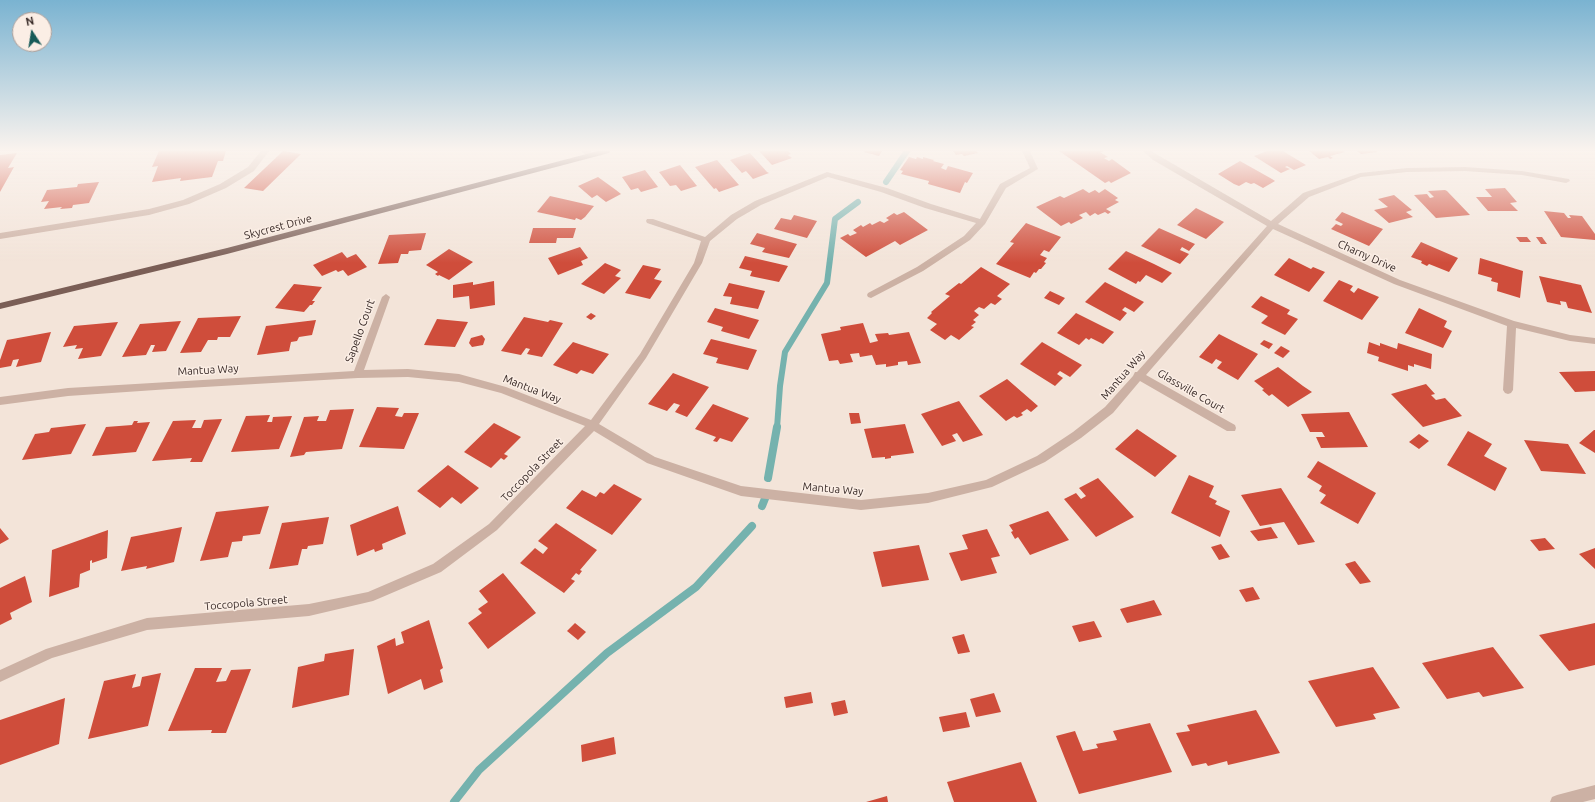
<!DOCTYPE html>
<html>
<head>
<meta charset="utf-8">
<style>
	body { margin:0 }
	#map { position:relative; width:1595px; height:802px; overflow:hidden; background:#f3e4d9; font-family:Ubuntu,sans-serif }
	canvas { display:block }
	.north { position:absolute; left:12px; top:12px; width:40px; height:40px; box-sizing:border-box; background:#fbeee5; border:1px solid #ad9f99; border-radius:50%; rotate:348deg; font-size:11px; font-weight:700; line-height:16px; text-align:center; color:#372926 }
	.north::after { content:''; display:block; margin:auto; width:14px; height:18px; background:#185b58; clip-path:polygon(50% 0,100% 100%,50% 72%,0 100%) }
</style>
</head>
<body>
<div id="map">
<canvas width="1595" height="802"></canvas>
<div class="north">N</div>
</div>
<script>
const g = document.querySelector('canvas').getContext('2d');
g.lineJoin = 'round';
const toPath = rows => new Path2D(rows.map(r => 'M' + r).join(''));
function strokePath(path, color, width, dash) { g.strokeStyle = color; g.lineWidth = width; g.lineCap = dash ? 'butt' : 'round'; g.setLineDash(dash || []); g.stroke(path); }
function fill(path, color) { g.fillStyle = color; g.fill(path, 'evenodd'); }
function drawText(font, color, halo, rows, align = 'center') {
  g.font = font + ' Ubuntu,sans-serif'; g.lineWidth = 3; g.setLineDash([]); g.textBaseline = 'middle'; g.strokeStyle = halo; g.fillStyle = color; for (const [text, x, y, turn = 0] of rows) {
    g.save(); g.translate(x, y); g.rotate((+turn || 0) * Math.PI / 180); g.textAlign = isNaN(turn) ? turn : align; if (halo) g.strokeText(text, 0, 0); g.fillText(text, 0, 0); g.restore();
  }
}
const streamFar1 = toPath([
	[886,182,907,151],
	[777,428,780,386,785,352,827,283,835,219,858,202]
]);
const stream = toPath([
	[768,478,777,427],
	[762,506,766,496],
	[454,802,479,770,607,653,696,587,752,526]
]);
const building = toPath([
	[159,151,226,151,223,161,218,161,212,177,180,181,181,178,152,182,158,166,152,167],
	[283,151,301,154,263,191,244,188],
	[759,151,788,151,791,154,788,155,792,158,772,165],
	[865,151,882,151,879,156,864,152],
	[953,151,976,151,978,153,964,156,962,154,956,155],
	[1059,151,1104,151,1100,152,1108,157,1104,158,1109,161,1112,159,1131,173,1111,183,1109,181,1105,183],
	[1267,151,1283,151,1306,165,1294,170,1287,166,1285,167,1290,169,1281,173,1254,156],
	[1309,151,1343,151,1345,152,1330,156,1333,158,1330,159,1328,157,1319,159],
	[1357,151,1376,151,1378,152,1361,154],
	[17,153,8,168,14,167,0,192,0,155],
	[750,153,767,172,769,173,753,179,746,171,742,173,730,160],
	[909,157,916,159,917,157,923,159,923,157,934,160,933,161,944,164,941,168,946,170,948,166,973,173,967,183,965,182,960,193,928,184,929,181,901,174,903,171,900,170],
	[717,160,739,185,719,192,716,188,714,189,695,167],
	[1240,161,1272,179,1275,181,1263,188,1254,183,1251,184,1246,182,1239,186,1234,184,1218,174],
	[680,165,693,181,697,186,681,191,676,185,670,186,659,172],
	[645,170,658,187,641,192,638,188,631,190,622,177],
	[598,177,616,190,621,194,606,202,597,195,592,198,578,186],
	[99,182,89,203,73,205,72,208,60,209,62,207,44,209,49,201,41,202,47,190,77,187,78,184],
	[1505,188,1517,202,1510,203,1518,211,1488,211,1476,197,1492,197,1485,189],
	[1083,189,1089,193,1095,190,1099,193,1105,189,1118,198,1115,200,1119,202,1106,209,1111,212,1108,214,1105,212,1098,215,1095,213,1090,216,1086,212,1079,215,1083,218,1071,224,1069,222,1061,226,1036,207,1060,196,1064,198],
	[1445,190,1447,191,1470,215,1436,218,1414,195,1427,194,1430,198,1434,197,1428,191],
	[1394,195,1412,210,1406,212,1413,217,1389,223,1374,210,1388,207,1378,199],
	[550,196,594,206,585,217,581,220,576,218,575,220,537,212],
	[1196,208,1224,222,1206,239,1177,225],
	[1544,211,1564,213,1568,218,1571,218,1569,215,1582,216,1595,234,1595,240,1561,237],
	[904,212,928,230,900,245,895,241,866,257,840,238,848,234,850,236,857,233,853,230,861,225,863,227,870,223,872,225,880,221,884,223,889,220,886,218,894,213,897,215],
	[1342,212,1368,223,1383,229,1369,246,1331,229,1336,224,1341,226,1343,224,1335,220],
	[794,215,817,221,807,238,774,229,781,218,791,220],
	[1026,223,1061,237,1049,252,1044,250,1040,255,1047,258,1044,262,1046,263,1041,269,1039,269,1036,273,1034,272,1030,278,996,264,1014,243,1010,242],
	[533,228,576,228,573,238,557,238,556,243,529,243],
	[1159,228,1195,244,1189,251,1182,247,1180,250,1189,254,1180,264,1141,246],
	[426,233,421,250,409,251,408,254,401,254,398,263,378,264,389,235],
	[757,233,797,244,789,258,762,252,765,248,750,244],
	[1516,237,1527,237,1531,242,1520,242],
	[1536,237,1542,237,1547,244,1541,244],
	[1421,242,1458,258,1449,272,1429,264,1427,266,1421,263,1422,261,1411,257],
	[580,247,588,258,581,261,583,265,558,275,548,258],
	[449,249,473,262,449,280,439,275,438,276,435,274,438,272,426,265],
	[1126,251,1154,264,1172,273,1162,283,1146,275,1140,282,1138,281,1136,284,1108,269],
	[342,252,347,258,356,254,367,267,348,276,343,270,338,272,336,270,322,276,313,265],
	[745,256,788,266,779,282,750,276,752,271,739,268],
	[1289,258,1311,269,1313,267,1325,272,1309,292,1274,275],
	[1480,258,1523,271,1520,298,1497,291,1498,283,1491,281,1492,278,1478,274],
	[605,263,621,270,615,276,621,278,604,294,581,284],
	[643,265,661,269,654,279,662,281,650,299,625,293],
	[981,267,1010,284,997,296,1002,299,995,305,991,303,984,309,979,307,974,311,979,315,973,320,976,322,971,326,974,327,959,340,951,335,945,340,930,330,937,324,927,318,932,313,931,312,950,296,945,294,959,283,961,284],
	[1539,276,1581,285,1592,313,1568,308,1566,302,1560,301,1561,305,1547,302],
	[1339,280,1353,286,1350,290,1354,293,1358,288,1379,297,1362,320,1323,301],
	[494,281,495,305,470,309,469,296,453,298,453,285,473,282,473,285],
	[1105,282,1144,302,1134,312,1125,307,1122,310,1127,313,1120,321,1085,302],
	[729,283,765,291,758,309,730,304,732,297,723,296],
	[294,284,322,287,312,301,315,301,312,305,310,305,304,312,275,308],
	[1050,291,1065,298,1059,305,1044,298],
	[1261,296,1290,310,1287,314,1298,319,1285,335,1261,323,1268,316,1251,307],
	[715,308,759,320,749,339,721,331,723,327,707,322],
	[1419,308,1447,321,1444,327,1452,331,1443,348,1405,333],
	[591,313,596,316,591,320,586,317],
	[1076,313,1114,332,1103,344,1091,338,1089,340,1086,338,1079,345,1057,333],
	[241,316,230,337,218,337,217,340,208,340,201,352,180,353,198,318],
	[524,317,548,322,550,320,563,323,542,357,527,354,530,349,526,348,521,355,501,351],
	[437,319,468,322,455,347,424,345],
	[316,320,312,335,299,337,297,341,291,342,289,351,257,355,266,326],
	[181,321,166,351,152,352,155,345,151,345,146,355,122,357,140,324],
	[118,322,101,356,78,359,83,348,75,349,77,345,63,347,74,326],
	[863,323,870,343,878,341,875,334,888,333,889,335,909,332,921,363,908,365,907,361,898,362,898,365,886,367,886,364,876,365,872,355,860,357,859,353,850,354,853,362,840,364,838,360,829,361,821,334,841,330,840,327],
	[51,332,41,362,16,367,19,359,13,360,11,366,0,368,0,360,7,340],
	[1219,334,1258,354,1238,380,1217,368,1222,362,1216,359,1212,364,1199,357],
	[482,335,485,339,483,345,472,347,469,343,471,338],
	[711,339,757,350,748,370,716,363,718,358,703,354],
	[1264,340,1273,344,1269,349,1260,344],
	[573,342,609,354,593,374,581,370,577,374,553,365],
	[1042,342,1082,365,1070,377,1060,371,1057,374,1063,378,1055,386,1020,364],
	[1369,342,1380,346,1380,343,1397,349,1398,343,1432,354,1431,369,1414,364,1414,367,1408,365,1408,371,1378,361,1379,357,1367,353],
	[1281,346,1290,351,1283,358,1274,353],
	[1278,367,1303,386,1312,392,1288,407,1272,394,1269,396,1262,390,1264,389,1254,381],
	[1595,371,1595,391,1575,392,1559,372],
	[673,373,709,387,687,417,675,412,680,405,674,403,667,411,648,404],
	[1007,379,1038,406,1031,412,1027,409,1021,413,1023,415,1017,418,1014,416,1006,421,979,396],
	[1426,384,1435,394,1431,395,1436,400,1445,398,1462,416,1423,427,1391,394],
	[959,401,983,435,963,442,957,433,952,435,956,441,942,446,921,414],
	[713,404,749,418,732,442,720,438,717,442,713,441,716,437,695,429],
	[377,407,399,408,395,416,402,417,404,413,419,413,404,449,359,447],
	[354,409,342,449,306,452,304,455,290,457,304,417,319,416,317,421,326,421,330,410],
	[1349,412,1368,447,1321,448,1316,437,1325,437,1322,432,1310,432,1301,414],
	[849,413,859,413,861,423,851,424],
	[270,415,267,422,272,422,273,417,292,416,279,449,231,452,246,416],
	[222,419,202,462,190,462,192,458,152,461,173,421,196,420,192,428,201,428,204,420],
	[134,421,138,421,137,423,150,422,136,452,92,456,106,427,132,425],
	[494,423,521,437,504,454,508,456,504,460,501,458,491,468,464,452],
	[86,424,71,454,22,460,35,434,49,432,51,428],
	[905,424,914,453,891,456,891,458,885,459,885,457,872,458,864,429],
	[1137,429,1177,456,1155,477,1115,449],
	[1594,430,1595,430,1595,453,1579,443],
	[1468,431,1492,444,1484,456,1507,468,1495,491,1447,465],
	[1419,434,1429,441,1419,449,1409,442],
	[1524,440,1568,444,1586,474,1541,471],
	[1318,461,1376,493,1358,524,1320,503,1326,495,1319,491,1322,486,1307,477],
	[448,465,479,488,461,504,452,497,440,508,417,491],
	[1189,475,1214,486,1209,497,1217,501,1215,504,1230,511,1220,537,1171,513],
	[1098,478,1134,517,1096,537,1064,499,1076,493,1081,499,1086,496,1079,488],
	[614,484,642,499,612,535,566,508,582,490,596,497,600,492,604,494],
	[1281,488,1315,542,1298,545,1284,522,1260,526,1241,495],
	[269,506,260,534,243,536,242,541,232,542,228,557,200,561,216,512],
	[398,506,406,534,382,544,383,549,375,552,374,549,357,556,350,525],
	[1048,511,1069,540,1030,555,1018,537,1015,539,1011,532,1013,531,1009,525],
	[329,517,323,544,308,546,307,549,302,549,298,565,269,569,282,523],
	[556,523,597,550,580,570,582,571,579,575,576,573,571,579,575,581,564,593,520,563,535,548,543,554,548,548,538,541],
	[182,527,174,562,146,569,147,566,121,571,131,537],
	[1271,527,1278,538,1258,541,1250,531],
	[0,528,9,539,0,544],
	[987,529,1000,556,991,558,997,573,961,581,949,553,968,549,962,535],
	[108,530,107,558,92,563,92,560,90,561,90,570,80,574,79,587,49,597,52,550],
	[1545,538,1555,549,1539,551,1530,540],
	[1221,544,1230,557,1219,560,1211,547],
	[919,545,929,580,882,587,873,552],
	[1595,548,1595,569,1579,554],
	[1355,561,1371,582,1360,584,1345,564],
	[503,573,536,613,488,649,468,623,482,613,478,609,488,602,479,591],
	[25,576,32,602,10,613,12,619,0,625,0,588],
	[1253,587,1260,599,1246,602,1239,590],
	[1154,600,1162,615,1127,623,1120,609],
	[429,620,443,668,440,670,443,682,424,690,421,679,388,694,377,646,395,638,396,646,404,643,401,632],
	[1094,621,1102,637,1079,642,1072,626],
	[575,623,586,632,578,640,567,631],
	[1595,623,1595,665,1569,671,1539,635],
	[964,634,970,652,958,654,952,637],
	[1493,647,1524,688,1483,697,1479,692,1447,699,1422,663],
	[354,649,349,695,292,708,298,667,324,661,325,654],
	[1373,667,1400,708,1373,714,1376,719,1336,727,1308,681],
	[195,668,222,668,216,682,226,681,231,670,251,669,226,733,211,733,212,730,168,731],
	[161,673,148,726,88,739,104,681,136,674,132,688,140,686,142,677],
	[811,692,813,703,786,708,784,697],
	[994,693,1001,712,976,717,970,699],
	[65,698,59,744,0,765,0,720],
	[845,700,848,713,834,716,831,703],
	[1256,710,1280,753,1228,765,1227,761,1208,766,1206,763,1192,766,1176,733,1190,731,1187,725],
	[966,712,970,727,943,732,939,717],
	[1150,723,1172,772,1079,794,1056,736,1075,731,1083,751,1098,748,1096,744,1117,740,1113,731],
	[614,737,616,754,582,762,581,745],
	[1021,762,1037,802,954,802,947,782],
	[887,796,888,802,866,802]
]);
const street = toPath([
	[261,151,269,151,254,171,226,188,189,204,149,215,0,239,0,233,149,209,183,200,220,184,248,167,261,151],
	[581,151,590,151,595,155,591,157,588,157,581,151],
	[1022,151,1030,151,1038,169,1006,188,985,224,970,240,923,271,871,298,868,297,867,295,868,293,917,267,964,236,976,223,925,208,881,192,828,177,761,205,737,219,710,241,702,263,646,358,599,424,655,457,741,486,861,500,928,493,986,480,1037,456,1073,432,1105,407,1133,376,1135,372,1137,372,1267,226,1153,160,1143,151,1151,151,1271,221,1303,193,1360,173,1407,168,1465,167,1522,171,1569,179,1570,181,1566,183,1522,175,1465,171,1407,172,1361,177,1309,197,1278,224,1400,280,1514,321,1570,335,1595,338,1595,344,1570,341,1516,328,1513,390,1511,393,1508,394,1505,393,1503,390,1507,326,1394,284,1273,229,1146,375,1235,425,1236,428,1235,431,1227,431,1140,381,1113,413,1081,438,1045,462,992,487,928,503,861,510,741,496,647,463,594,431,497,530,441,572,373,601,309,616,147,630,52,658,0,682,0,670,46,649,147,618,309,604,368,592,433,564,489,524,585,426,501,393,459,382,408,377,358,378,170,389,68,396,0,405,0,397,68,388,354,371,382,297,386,294,390,297,364,370,408,369,459,374,506,387,591,420,640,354,694,263,701,241,647,223,646,221,647,219,653,219,705,237,731,215,755,201,827,172,887,188,931,204,980,219,1000,184,1030,168,1022,151],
	[1595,785,1595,799,1583,802,1550,802,1552,797,1557,795,1595,785]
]);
const primary = toPath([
	[598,151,610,151,609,153,227,254,0,309,0,303,227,248,598,151]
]);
const streetNames = [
	["Skycrest Drive",278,227,-15],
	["Charny Drive",1367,256,24],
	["Sapello Court",360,331,-70],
	["Mantua Way",208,370,-3],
	["Mantua Way",1123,375,-49],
	["Mantua Way",532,389,21],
	["Glassville Court",1191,391,30],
	["Toccopola Street",532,470,-46],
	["Mantua Way",833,489,5],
	["Toccopola Street",246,603,-5]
];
strokePath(streamFar1, '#75b2ae', 6);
strokePath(stream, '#75b2ae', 8);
fill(building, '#cf4d3b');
fill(street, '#ccb1a4');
fill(primary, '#7a5e56');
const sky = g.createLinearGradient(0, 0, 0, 263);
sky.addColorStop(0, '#7ab3d1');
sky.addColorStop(0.57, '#faf3ee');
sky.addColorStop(1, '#faf3ee00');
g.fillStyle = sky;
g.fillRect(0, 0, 1595, 263);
drawText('11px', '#372926', '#fbeee5', streetNames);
</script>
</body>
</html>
